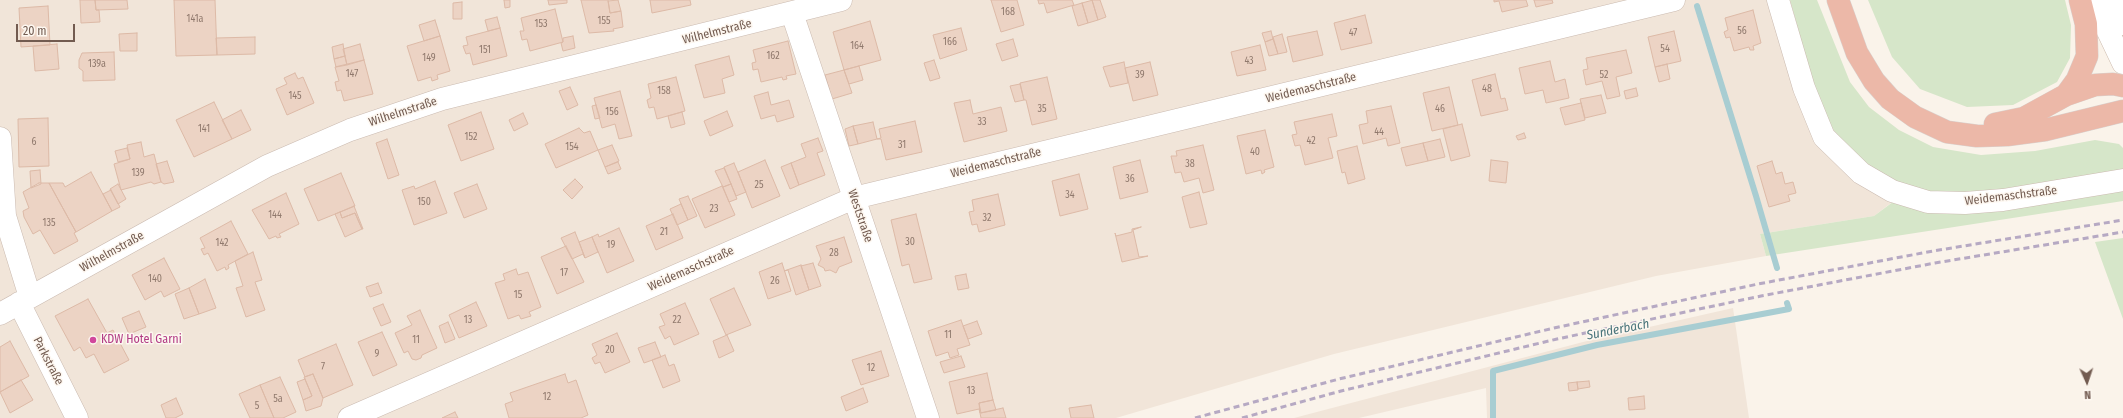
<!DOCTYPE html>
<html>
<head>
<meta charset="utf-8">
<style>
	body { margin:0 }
	#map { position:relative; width:2123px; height:418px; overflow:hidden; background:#faf3ea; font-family:"Fira Sans Condensed",sans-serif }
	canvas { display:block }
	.north { position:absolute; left:2067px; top:362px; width:40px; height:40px; -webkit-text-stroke:3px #fdf7f0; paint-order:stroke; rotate:177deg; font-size:11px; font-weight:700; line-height:16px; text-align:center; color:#725b50 }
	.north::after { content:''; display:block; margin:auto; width:14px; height:18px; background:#725b50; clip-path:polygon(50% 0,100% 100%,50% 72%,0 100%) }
	.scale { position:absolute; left:16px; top:24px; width:59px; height:18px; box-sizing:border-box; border:2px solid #725b50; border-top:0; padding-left:5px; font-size:12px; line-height:14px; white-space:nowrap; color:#725b50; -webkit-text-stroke:3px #fdf7f0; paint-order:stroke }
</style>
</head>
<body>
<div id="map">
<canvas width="2123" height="418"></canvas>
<div class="north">N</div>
<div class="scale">20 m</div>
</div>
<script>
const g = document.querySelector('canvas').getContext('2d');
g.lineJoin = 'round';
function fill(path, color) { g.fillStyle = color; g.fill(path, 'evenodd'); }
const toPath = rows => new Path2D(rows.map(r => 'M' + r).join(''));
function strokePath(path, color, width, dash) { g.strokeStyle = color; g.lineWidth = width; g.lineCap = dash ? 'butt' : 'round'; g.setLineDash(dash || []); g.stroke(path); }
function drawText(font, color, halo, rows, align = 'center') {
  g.font = font + ' "Fira Sans Condensed",sans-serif'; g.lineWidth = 3; g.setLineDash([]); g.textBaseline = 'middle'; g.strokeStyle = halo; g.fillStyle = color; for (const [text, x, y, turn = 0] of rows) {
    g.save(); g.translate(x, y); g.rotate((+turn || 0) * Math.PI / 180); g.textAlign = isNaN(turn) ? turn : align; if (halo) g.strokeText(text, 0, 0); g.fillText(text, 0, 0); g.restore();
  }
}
const residential = toPath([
	[0,0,1790,0,1816,94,1913,186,1874,216,1760,234,1766,256,1656,276,1334,354,1116,418,0,418],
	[1733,308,1749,418,1487,418,1486,388,1359,418,1294,418,1583,342]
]);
const green = toPath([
	[1790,0,1817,0,1850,82,1869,107,1899,130,1933,147,1981,155,2035,151,2095,140,2119,144,2123,148,2123,201,1766,256,1760,234,1874,216,1913,187,1881,176,1853,154,1832,128,1816,94],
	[1868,0,2065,0,2071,25,2070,58,2057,82,2013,105,1967,107,1920,89,1892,57],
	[2123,238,2123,319,2095,242]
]);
const stream = toPath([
	[1697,6,1756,196,1777,268],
	[1493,418,1493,371,1597,345,1789,309,1787,303]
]);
const building = toPath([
	[80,0,95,0,96,10,99,10,100,22,81,23,80,0],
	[95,0,127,0,128,9,96,10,95,0],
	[174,0,215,0,217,55,176,56,174,0],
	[504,0,510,0,510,7,505,8,504,0],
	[548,0,567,0,567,3,549,5,548,0],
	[581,0,608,0,610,13,621,11,623,27,613,29,614,31,589,33,581,0],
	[618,0,621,11,610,13,608,1,618,0],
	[650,0,690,0,691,5,652,13,650,0],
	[991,0,1017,0,1024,25,1001,32,991,0],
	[1038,0,1072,0,1074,5,1047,13,1044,3,1039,4,1038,0],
	[1092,0,1100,0,1106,17,1098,20,1092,0],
	[1092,0,1098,20,1088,23,1082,3,1093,0,1092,0],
	[1494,0,1526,0,1528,6,1502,12,1499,1,1494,2,1494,0],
	[1534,0,1552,0,1553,3,1536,7,1534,0],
	[462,2,462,19,453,19,453,3,462,2],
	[1082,3,1088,23,1078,26,1072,6,1082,3],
	[48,6,50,45,21,47,19,8,48,6],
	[555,9,563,42,530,51,527,39,522,40,520,31,524,31,521,18,555,9],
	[1753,10,1761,43,1753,46,1754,50,1750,50,1749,47,1734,51,1730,37,1726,38,1724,32,1728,30,1725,18,1753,10],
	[1365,15,1372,43,1341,50,1334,23,1365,15],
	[497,17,500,28,488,31,485,20,497,17],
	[435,20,440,36,424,41,419,25,435,20],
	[870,21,881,60,844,70,833,32,870,21],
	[500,28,507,56,473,65,470,53,466,54,463,46,468,45,466,37,500,28],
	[961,28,967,50,940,59,933,35,961,28],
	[1271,31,1273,39,1265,42,1262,33,1271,31],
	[1317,31,1323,55,1293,62,1287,37,1317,31],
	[1674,31,1681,61,1655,67,1648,37,1674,31],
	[137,33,137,51,120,51,119,34,137,33],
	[1282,34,1287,52,1278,54,1273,37,1282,34],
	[440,36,450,71,437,75,438,79,432,81,431,77,418,81,407,46,440,36],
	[573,36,575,48,563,51,561,43,563,42,563,38,573,36],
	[255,37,255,54,217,55,216,38,255,37],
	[1013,39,1018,56,1002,61,996,44,1013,39],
	[1273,39,1278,54,1269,56,1265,42,1273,39],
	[788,41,796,74,786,76,787,79,783,80,782,77,761,82,758,69,753,70,752,63,756,62,753,50,788,41],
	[57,44,59,69,35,71,33,46,57,44],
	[343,44,345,56,334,59,332,47,343,44],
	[360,44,364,60,347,65,343,49,360,44],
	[1260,45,1266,70,1237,76,1231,52,1260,45],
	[1626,50,1632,73,1616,77,1620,96,1607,99,1602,81,1586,85,1583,70,1588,69,1586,58,1626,50],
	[114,52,115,80,83,81,83,71,79,68,79,60,82,53,114,52],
	[345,56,347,65,336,67,334,59,345,56],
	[729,56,734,75,722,79,725,93,704,98,695,65,729,56],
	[364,60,373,94,344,101,341,90,337,91,335,82,339,81,335,67,364,60],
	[934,60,940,78,930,81,924,63,934,60],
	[1550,61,1555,82,1565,79,1569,98,1546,103,1543,90,1525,94,1519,68,1550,61],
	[1124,62,1128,83,1110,87,1103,67,1124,62],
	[1150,62,1158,95,1133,101,1125,68,1150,62],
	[1667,64,1670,79,1659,82,1655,67,1667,64],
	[859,66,863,80,849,84,844,70,859,66],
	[844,70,852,93,832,99,825,75,844,70],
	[295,73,298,79,303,77,314,103,287,115,276,89,287,84,284,78,295,73],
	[1495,74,1501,99,1505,98,1508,110,1481,116,1472,80,1495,74],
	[676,77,685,111,657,119,654,107,649,108,647,100,651,98,648,84,676,77],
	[1047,77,1057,119,1032,125,1026,100,1024,100,1020,83,1047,77],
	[1020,84,1024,100,1015,102,1010,86,1020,84],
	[570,87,578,105,567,110,559,91,570,87],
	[1449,87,1458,125,1432,131,1423,93,1449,87],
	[1636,88,1638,96,1626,99,1624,91,1636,88],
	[620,91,632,136,619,139,615,124,602,128,594,98,620,91],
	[768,92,771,105,789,100,794,117,777,122,775,115,761,119,754,96,768,92],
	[1601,95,1606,113,1585,118,1580,99,1601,95],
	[970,100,973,114,1001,107,1007,131,964,142,954,103,970,100],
	[214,102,232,139,194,157,176,120,214,102],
	[1581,103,1585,120,1565,125,1560,108,1581,103],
	[596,105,600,118,595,119,592,106,596,105],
	[1391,106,1400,143,1388,146,1386,138,1363,144,1359,125,1368,123,1366,111,1391,106],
	[241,110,251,130,232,139,222,120,241,110],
	[727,111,733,126,710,136,704,121,727,111],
	[481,112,494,149,461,161,448,125,481,112],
	[682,112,685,124,671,128,668,116,682,112],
	[523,113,528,124,514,131,509,120,523,113],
	[1332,114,1337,136,1328,138,1333,158,1305,165,1300,145,1295,146,1292,135,1297,134,1294,122,1332,114],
	[48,118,49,166,19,167,18,119,48,118],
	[915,121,922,152,886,160,881,139,877,139,881,138,879,129,915,121],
	[873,122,877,139,858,144,853,126,873,122],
	[1462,124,1470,156,1451,161,1443,129,1462,124],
	[853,126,858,144,849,146,845,129,853,126],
	[579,128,584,133,590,131,598,150,556,168,545,144,579,128],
	[1265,130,1274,167,1264,170,1265,172,1262,174,1261,170,1246,174,1237,136,1265,130],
	[1524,133,1526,138,1518,140,1516,136,1524,133],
	[818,138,823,151,817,153,825,175,799,185,791,163,806,157,801,144,818,138],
	[387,139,399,175,388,179,376,143,387,139],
	[1440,139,1445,157,1428,161,1423,143,1440,139],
	[141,142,144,157,154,154,161,182,154,184,151,182,121,190,114,164,130,159,127,145,141,142],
	[1423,143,1428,161,1406,166,1401,148,1423,143],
	[612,145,619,161,605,167,598,150,612,145],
	[1203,145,1214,190,1203,193,1199,178,1184,182,1181,172,1175,173,1171,156,1177,156,1176,151,1203,145],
	[1357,146,1365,179,1348,184,1345,172,1342,173,1337,151,1357,146],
	[127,148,130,159,118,162,115,151,127,148],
	[765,160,780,196,752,208,738,172,765,160],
	[1140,160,1148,192,1120,199,1113,167,1140,160],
	[1491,160,1508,162,1506,183,1489,181,1491,160],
	[167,161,174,182,164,184,161,182,156,164,167,161],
	[1772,161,1776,174,1782,172,1785,184,1793,182,1796,193,1788,195,1790,201,1769,207,1757,166,1772,161],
	[618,162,621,169,608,174,605,167,618,162],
	[734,163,746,192,736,196,724,167,734,163],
	[791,163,799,185,790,189,781,167,791,163],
	[724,168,731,184,723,187,715,171,724,168],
	[40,170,41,184,31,188,30,171,40,170],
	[91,172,112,211,76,232,49,183,63,183,65,187,91,172],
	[341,173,355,206,318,221,304,189,341,173],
	[1079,174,1088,209,1060,216,1052,181,1079,174],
	[575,179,583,187,572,199,563,190,575,179],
	[435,181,447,213,414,225,402,190,414,186,415,189,435,181],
	[39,183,49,183,76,232,74,233,78,241,54,254,40,230,33,234,24,217,23,211,29,208,23,192,39,183],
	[118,184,126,199,118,204,110,189,118,184],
	[477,184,487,209,464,218,454,193,477,184],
	[731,184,737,199,729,202,723,187,731,184],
	[722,186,735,215,705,228,692,199,722,186],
	[111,190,120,207,112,211,103,194,111,190],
	[1199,192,1207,224,1190,228,1182,197,1199,192],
	[286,193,299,224,279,234,281,237,277,238,276,236,269,239,252,210,286,193],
	[998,194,1005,225,979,232,977,224,972,225,969,212,974,211,972,200,998,194],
	[688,196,697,216,688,220,679,199,688,196],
	[681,204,688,220,677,225,670,209,681,204],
	[354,206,363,229,362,229,355,213,342,218,340,212,354,206],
	[340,212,342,218,355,213,362,229,345,237,335,214,340,212],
	[673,214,683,238,656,250,646,226,673,214],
	[916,214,932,279,914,283,909,264,902,266,891,220,916,214],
	[231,221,248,254,228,265,229,268,226,270,225,267,217,271,208,253,204,255,201,249,205,248,200,238,231,221],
	[1141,227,1133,230,1139,257,1148,256,1122,262,1115,233,1116,236,1132,232,1132,229,1141,227],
	[619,228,634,261,607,273,592,237,598,234,599,237,619,228],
	[575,232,579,242,585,258,583,254,572,259,561,238,575,232],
	[592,237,598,252,585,258,579,242,592,237],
	[844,237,852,262,839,267,836,273,830,270,825,271,824,268,818,265,821,259,816,246,844,237],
	[566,246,584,282,557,294,541,257,566,246],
	[253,252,262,280,255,282,265,310,246,317,236,288,243,286,235,261,253,252],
	[164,258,180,289,164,297,161,291,145,300,132,275,164,258],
	[782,263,791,291,768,299,759,272,782,263],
	[813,263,821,286,809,290,801,266,813,263],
	[801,265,809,290,796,295,788,270,784,271,801,265],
	[516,269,518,275,528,272,541,307,529,312,531,316,521,319,519,315,508,319,495,283,505,280,503,274,516,269],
	[966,274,969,288,958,290,955,276,966,274],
	[205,279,216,308,199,314,189,288,205,279],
	[378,283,382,293,370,297,366,287,378,283],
	[189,288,199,314,184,319,175,294,189,288],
	[734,288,751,325,726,335,710,299,734,288],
	[88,299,107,333,113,330,129,360,104,373,94,354,86,358,80,347,74,351,55,316,88,299],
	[476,302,487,326,459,338,449,315,476,302],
	[685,303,699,334,674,345,670,336,665,339,659,327,665,325,660,314,685,303],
	[383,304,391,322,381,326,373,308,383,304],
	[420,310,437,348,422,355,421,358,416,360,412,359,408,351,404,353,395,333,412,325,407,316,420,310],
	[139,311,146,327,129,334,122,318,139,311],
	[961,320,970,345,957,349,959,355,950,358,948,352,936,356,928,331,961,320],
	[977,321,982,334,968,339,963,326,977,321],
	[448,322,455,339,445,343,439,326,448,322],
	[382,332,397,365,373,376,358,342,382,332],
	[617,333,630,362,605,373,600,362,595,364,592,358,597,355,592,344,617,333],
	[727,335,734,351,719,358,713,341,727,335],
	[10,341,29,376,0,392,0,347,10,341],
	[655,342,661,357,644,363,638,348,655,342],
	[336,344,353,385,323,398,313,374,305,377,298,360,336,344],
	[881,351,889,376,861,385,852,360,881,351],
	[665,355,669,366,674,364,680,381,663,388,652,360,665,355],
	[961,356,965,367,944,373,940,362,961,356],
	[987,373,993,400,979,403,980,413,979,409,957,414,949,382,987,373],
	[313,374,323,398,321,406,306,411,303,400,312,396,304,377,313,374],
	[565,374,568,383,576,380,588,415,581,418,509,418,505,404,513,401,510,393,565,374],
	[280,377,296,412,283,418,274,418,260,385,280,377],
	[305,379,312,396,303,400,297,382,305,379],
	[21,380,33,400,10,413,0,392,21,380],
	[1589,381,1590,387,1578,389,1577,382,1589,381],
	[1577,382,1578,390,1569,391,1568,383,1577,382],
	[260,385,274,418,250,418,239,394,260,385],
	[863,388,868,402,846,411,841,397,863,388],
	[1644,396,1645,409,1629,410,1628,398,1644,396],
	[176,398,183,414,175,418,166,418,161,405,176,398],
	[993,400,996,410,981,413,979,403,993,400],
	[1091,405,1094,418,1071,418,1069,408,1091,405],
	[1003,408,1006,418,981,418,980,413,1003,408],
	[455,412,458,418,442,418,455,412]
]);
const minor = toPath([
	[1778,0,1804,88,1824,137,1861,173,1892,191,1928,202,1965,203,2003,200,2123,180],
	[792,13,928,418],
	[0,138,5,216,30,297],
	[19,303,77,418],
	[0,314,267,166,350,130,442,99,841,0],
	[349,418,854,198,1674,0]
]);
const secondary = toPath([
	[2093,0,2123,63],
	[2116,0,2123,24]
]);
const motorway = toPath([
	[1838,0,1857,53,1874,81,1890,99,1915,117,1947,132,1977,136,2007,135,2045,130,2123,111],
	[2066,95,2077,80,2087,56,2086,24,2080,0],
	[1995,124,2024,118,2066,95,2095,85,2113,84,2123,86]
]);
const rail = toPath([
	[1195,418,1339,379,1554,328,1758,284,1933,251,2123,220],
	[1242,418,1341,391,1557,339,1761,296,1935,263,2123,232]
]);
const markers = [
	[93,340,4,"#d1479c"]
];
const numberNames = [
	["168",1008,12],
	["141a",195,19],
	["155",604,21],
	["153",541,24],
	["56",1742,31],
	["47",1353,33],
	["166",950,42],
	["164",857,46],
	["54",1665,49],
	["151",485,50],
	["162",773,56],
	["149",429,58],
	["43",1249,61],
	["139a",97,64],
	["147",352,74],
	["39",1140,75],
	["52",1604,75],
	["48",1487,89],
	["158",664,91],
	["145",295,96],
	["35",1042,109],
	["46",1440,109],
	["156",612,112],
	["33",982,122],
	["141",204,129],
	["44",1379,132],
	["152",471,137],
	["42",1311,141],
	["6",34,142],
	["31",902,145],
	["154",572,147],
	["40",1255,152],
	["38",1190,164],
	["139",138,173],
	["36",1130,179],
	["25",759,185],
	["34",1070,195],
	["150",424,202],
	["23",714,209],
	["144",275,215],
	["32",987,218],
	["135",49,223],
	["21",664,232],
	["30",910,242],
	["142",222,243],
	["19",611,245],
	["28",834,253],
	["17",564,273],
	["140",155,279],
	["26",775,281],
	["15",518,295],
	["13",468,320],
	["22",677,320],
	["11",948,335],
	["11",416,340],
	["20",610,350],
	["9",377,354],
	["7",323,367],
	["12",871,368],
	["13",971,391],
	["12",547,397],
	["5a",278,399],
	["5",257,406]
];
const streetNames = [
	["Wilhelmstraße",717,32,-14],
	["Weidemaschstraße",1311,88,-14],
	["Wilhelmstraße",403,112,-18],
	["Weidemaschstraße",996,163,-14],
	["Weidemaschstraße",2011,196,-7],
	["Weststraße",860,216,71],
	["Wilhelmstraße",112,252,-29],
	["Weidemaschstraße",691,269,-24],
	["Parkstraße",48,361,63]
];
const hotelNames = [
	["KDW Hotel Garni",101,340]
];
const waterNames = [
	["Sunderbach",1618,330,-11]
];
fill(residential, '#f1e5d9');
fill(green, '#d6e6c9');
strokePath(stream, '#a8cdd2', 6);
fill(building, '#ecd3c4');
strokePath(building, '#ddbaa7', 1);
strokePath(minor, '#cbbbb1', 23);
strokePath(secondary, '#cdbcaf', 23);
strokePath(motorway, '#d8d1ce', 23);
strokePath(minor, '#fff', 22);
strokePath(secondary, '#fff', 22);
strokePath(motorway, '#ecb8a8', 22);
strokePath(rail, '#b6a9c3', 3, [6, 4]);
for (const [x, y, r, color] of markers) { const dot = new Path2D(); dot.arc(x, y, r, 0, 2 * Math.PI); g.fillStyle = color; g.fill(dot); strokePath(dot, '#fdf7f0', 1.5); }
drawText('10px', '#90796d', null, numberNames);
drawText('12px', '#725b50', '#fdf7f0', streetNames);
drawText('12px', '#b23c85', '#fdf7f0', hotelNames, 'left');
drawText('italic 13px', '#49747b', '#fdf7f0', waterNames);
</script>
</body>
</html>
